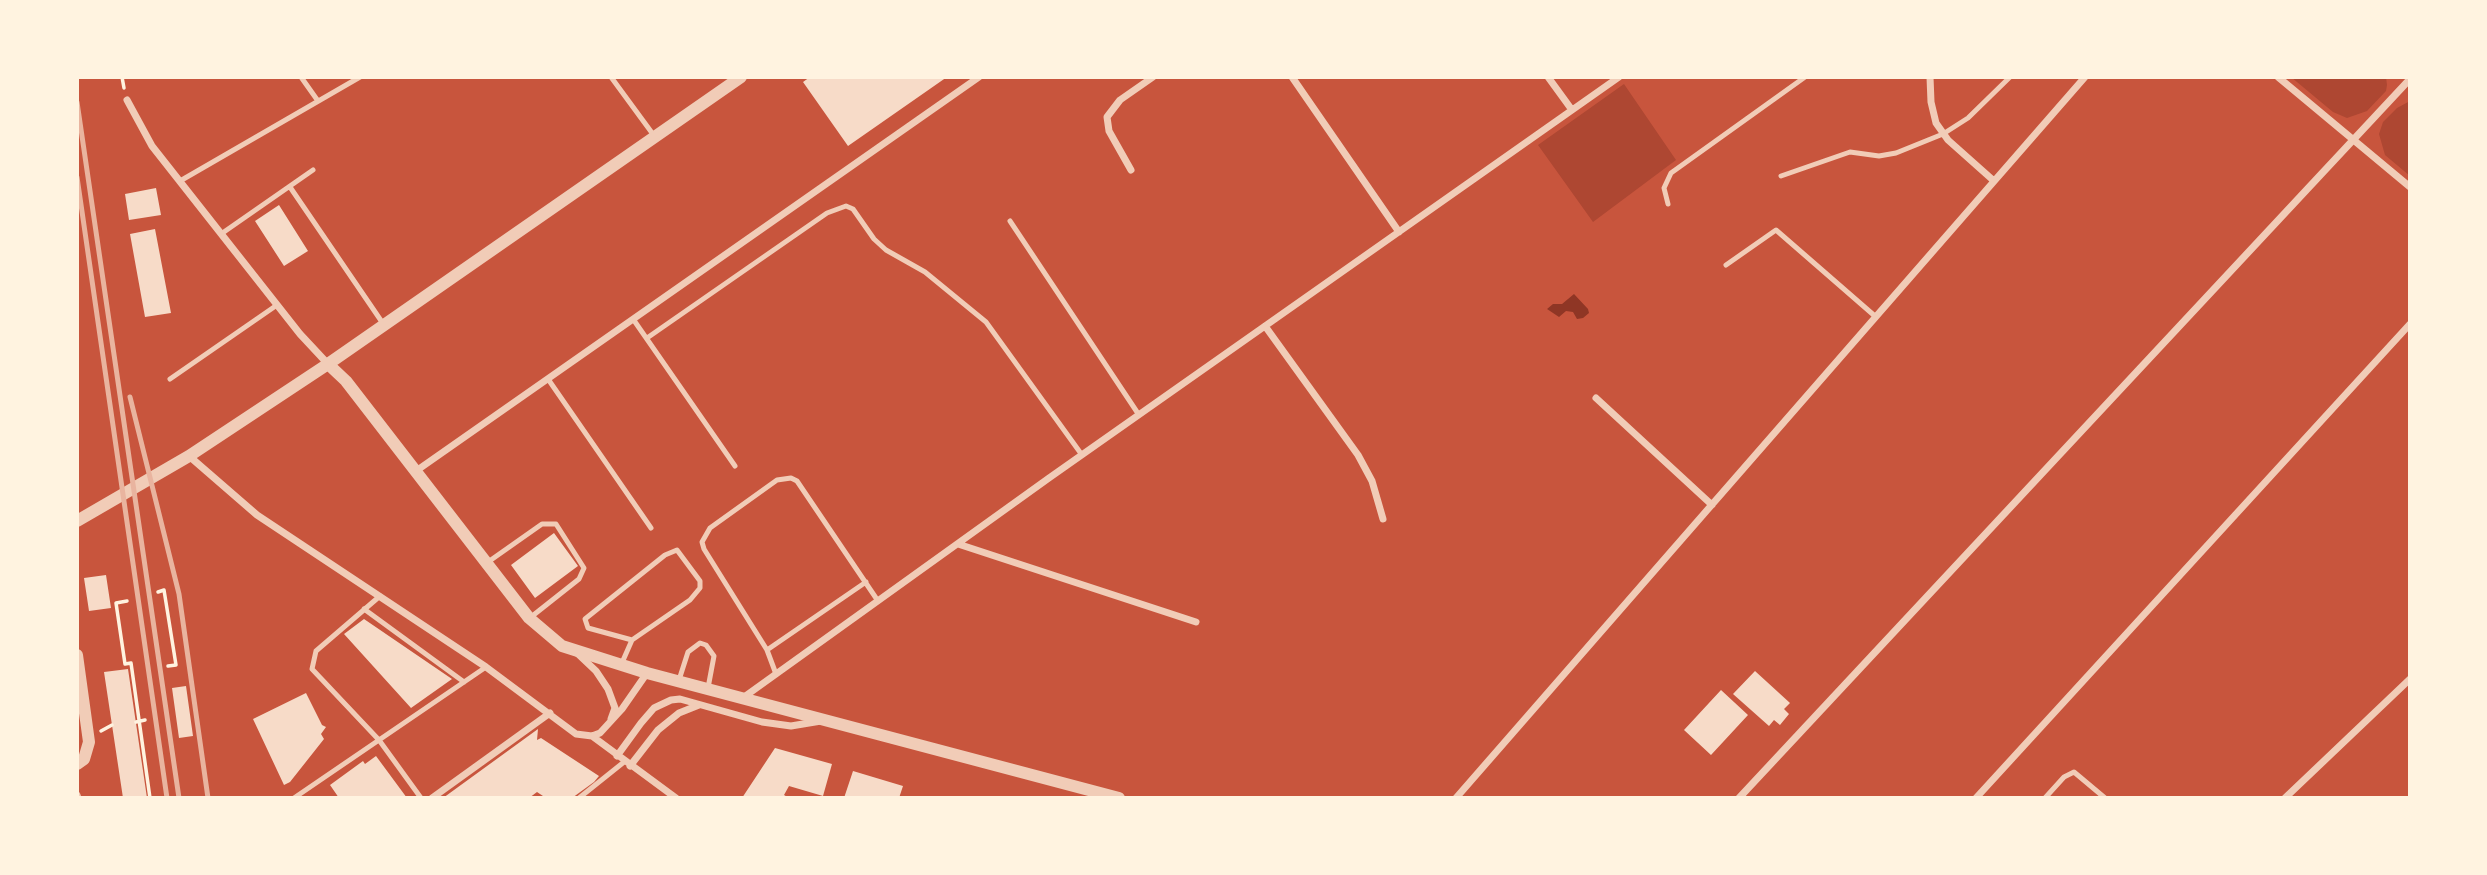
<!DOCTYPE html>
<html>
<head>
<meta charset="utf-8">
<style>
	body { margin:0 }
	#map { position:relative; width:2487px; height:875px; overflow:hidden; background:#c8553d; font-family:"Nunito Sans",sans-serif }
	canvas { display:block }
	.frame { position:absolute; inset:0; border:79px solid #fff3e0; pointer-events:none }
</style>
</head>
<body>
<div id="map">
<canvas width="2487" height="875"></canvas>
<div class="frame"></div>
</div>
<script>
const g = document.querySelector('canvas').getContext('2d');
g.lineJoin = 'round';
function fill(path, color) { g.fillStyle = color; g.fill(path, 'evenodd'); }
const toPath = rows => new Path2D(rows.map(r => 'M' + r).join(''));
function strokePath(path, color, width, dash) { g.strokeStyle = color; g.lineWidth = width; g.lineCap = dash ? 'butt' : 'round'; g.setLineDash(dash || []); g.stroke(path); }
const green = toPath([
	[2291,77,2386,77,2387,85,2386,91,2367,111,2347,118,2333,112],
	[1624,84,1676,160,1593,222,1538,145],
	[2410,101,2410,176,2385,155,2379,134,2383,122,2397,108]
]);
const water = toPath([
	[1574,294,1588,309,1589,313,1583,318,1577,319,1573,312,1566,311,1559,317,1547,309,1553,304,1562,304]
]);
const building = toPath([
	[810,77,947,77,848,146,803,82],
	[156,188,161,215,129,220,125,194],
	[279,205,308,251,284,266,255,221],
	[155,229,171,313,145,317,130,234],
	[554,533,578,566,535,598,511,565],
	[106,575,111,608,89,611,84,578],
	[364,619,452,679,411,708,344,634],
	[128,669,147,798,123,798,104,672],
	[1755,671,1790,703,1784,709,1789,714,1780,725,1774,720,1769,726,1733,694],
	[186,686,193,736,179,738,172,688],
	[1721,690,1748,715,1711,755,1684,730],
	[306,693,322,725,326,727,321,734,324,739,290,782,284,785,253,719],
	[538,729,537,740,541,738,599,776,594,782,572,798,546,798,537,792,529,798,443,798],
	[775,748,832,764,823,796,789,786,784,795,789,798,742,798],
	[376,756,407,798,339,798,330,785,363,761,365,764],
	[853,771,903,786,899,798,844,798]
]);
const path = toPath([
	[122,77,124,88],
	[158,592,164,590,176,665,168,666],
	[127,601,116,603,125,664,131,663,150,798],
	[136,722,145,720],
	[101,731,112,725]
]);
const service = toPath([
	[301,77,318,101],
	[611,77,655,137],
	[1781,176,1850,152,1879,156,1896,153,1943,134,1968,118,2010,77],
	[180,181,360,77],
	[290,187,384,325],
	[1668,204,1664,188,1671,173,1805,77],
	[1010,221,1139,415],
	[221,234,313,170],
	[1726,265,1776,230,1876,317],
	[633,319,735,466],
	[647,338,827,213,846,206,853,209,874,239,886,250,925,272,986,322,1082,455],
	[170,379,277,305],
	[548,379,651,528],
	[488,562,542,524,556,524,584,568,579,579,531,617],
	[380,596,316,651,312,669,379,740,421,798],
	[364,609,464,682],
	[767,650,866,582],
	[621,665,632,640,690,600,700,588,700,581,677,550,665,555,585,619,588,628,632,640],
	[776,674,767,650,704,549,702,542,710,528,777,480,791,478,797,481,878,601],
	[679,680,688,652,700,643,706,645,714,656,708,688],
	[294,798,486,667],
	[579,798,624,762],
	[2045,798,2064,777,2074,772,2105,798]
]);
const minor = toPath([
	[1292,77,1399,232],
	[1548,77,1572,110],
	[1930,77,1931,102,1936,123,1948,140,1994,181],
	[2278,77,2410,187],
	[127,100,152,146,300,334,328,364],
	[1131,170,1109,131,1107,117,1120,100,1153,77],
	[1265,326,1358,455,1372,481,1383,519],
	[1596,398,1712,505],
	[189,456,257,515,486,667,576,734,592,736,600,733,622,709,647,673],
	[416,471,979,77],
	[958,544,1196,622],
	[577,653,596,671,608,689,615,708,611,719],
	[744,697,1049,478,1619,77],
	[592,736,676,798],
	[617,756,641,723,654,708,671,700,680,699,762,722,791,726,821,721],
	[630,766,658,730,679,713,699,705],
	[77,795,78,798],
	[432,798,550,713],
	[1456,798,2085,77],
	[1739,798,2410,79],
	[1976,798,2410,324],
	[2285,798,2410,679]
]);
const tertiary = toPath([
	[328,364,346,381,529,618,562,646,647,673,1119,798],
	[77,521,189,456,328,364,741,77],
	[77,655,89,742,84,759,77,764]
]);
const rail = toPath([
	[77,102,179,798],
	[77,177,167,798],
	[130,397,179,594,208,798]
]);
fill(green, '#ae4732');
fill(water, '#8f3625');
fill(building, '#f7dbc8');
strokePath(path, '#fff3e0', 3.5);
strokePath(service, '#f1ccb7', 5);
strokePath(minor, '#f1ccb7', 7);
strokePath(tertiary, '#f1ccb7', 12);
strokePath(rail, '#e9b49f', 5);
</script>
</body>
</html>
